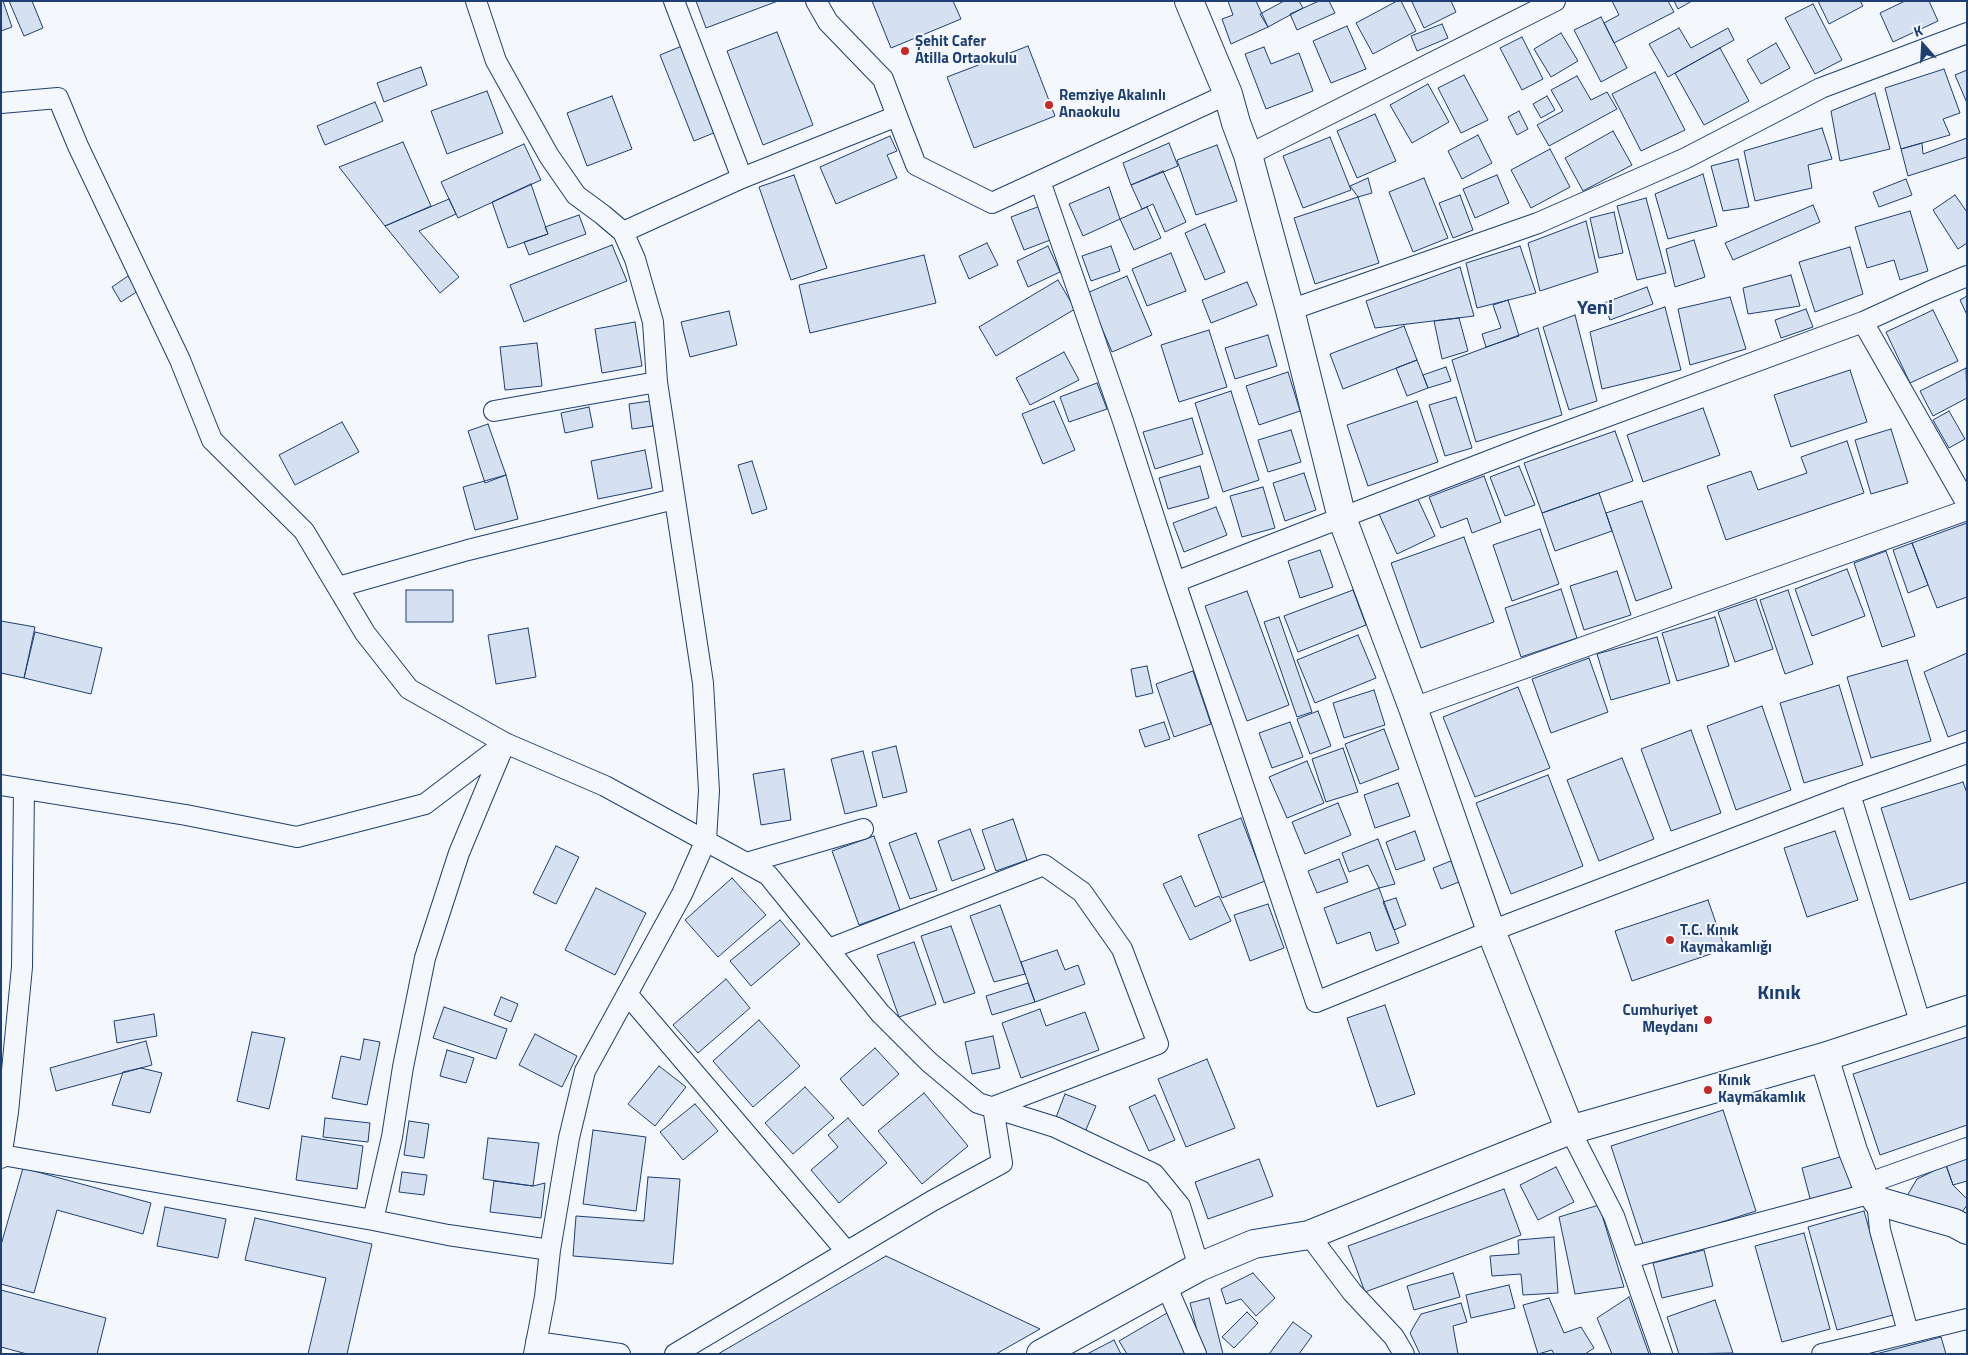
<!DOCTYPE html>
<html>
<head>
<meta charset="utf-8">
<style>
	body { margin:0 }
	#map { position:relative; width:1968px; height:1355px; overflow:hidden; background:#f4f7fb; font-family:"Titillium Web",sans-serif }
	canvas { display:block }
	.frame { position:absolute; inset:0; border:2px solid #1d3f73; pointer-events:none }
	.north { position:absolute; left:1898px; top:20px; width:50px; height:50px; -webkit-text-stroke:4px #f4f7fb; paint-order:stroke; rotate:341deg; font-size:14px; font-weight:700; line-height:20px; text-align:center; color:#1d3f73 }
	.north::after { content:''; display:block; margin:auto; width:18px; height:22px; background:#1d3f73; clip-path:polygon(50% 0,100% 100%,50% 72%,0 100%) }
</style>
</head>
<body>
<div id="map">
<canvas width="1968" height="1355"></canvas>
<div class="frame"></div>
<div class="north">K</div>
</div>
<script>
const g = document.querySelector('canvas').getContext('2d');
g.lineJoin = 'round';
function fill(path, color) { g.fillStyle = color; g.fill(path, 'evenodd'); }
const toPath = rows => new Path2D(rows.map(r => 'M' + r).join(''));
function strokePath(path, color, width, dash) { g.strokeStyle = color; g.lineWidth = width; g.lineCap = dash ? 'butt' : 'round'; g.setLineDash(dash || []); g.stroke(path); }
function drawText(font, color, halo, rows, align = 'center') {
  g.font = font + ' "Titillium Web",sans-serif'; g.lineWidth = 4; g.setLineDash([]); g.textBaseline = 'middle'; g.strokeStyle = halo; g.fillStyle = color; for (const [text, x, y, turn = 0] of rows) {
    g.save(); g.translate(x, y); g.rotate((+turn || 0) * Math.PI / 180); g.textAlign = isNaN(turn) ? turn : align; if (halo) g.strokeText(text, 0, 0); g.fillText(text, 0, 0); g.restore();
  }
}
const building = toPath([
	[1,1,3,1,12,27,1,31,1,1],
	[9,1,32,1,43,28,24,36,9,1],
	[696,1,778,1,706,28,696,1],
	[872,1,953,1,961,19,891,48,872,1],
	[1228,1,1256,1,1268,27,1231,44,1222,19,1233,15,1228,1],
	[1284,1,1299,1,1303,8,1268,27,1260,14,1284,1],
	[1319,1,1329,1,1335,13,1297,30,1290,14,1319,1],
	[1397,1,1401,1,1416,31,1373,54,1356,23,1397,1],
	[1414,1,1451,1,1456,12,1424,28,1412,2,1414,1],
	[1612,1,1668,1,1674,12,1614,43,1604,23,1619,15,1612,1],
	[1674,1,1692,1,1678,9,1674,1],
	[1818,1,1860,1,1863,6,1829,24,1818,1],
	[1905,1,1929,1,1938,21,1893,42,1880,13,1905,1],
	[1813,4,1842,60,1815,74,1785,18,1813,4],
	[1601,17,1627,68,1601,82,1574,30,1601,17],
	[1442,24,1448,38,1417,51,1411,36,1442,24],
	[1347,26,1366,69,1331,83,1313,41,1347,26],
	[1679,28,1691,48,1728,28,1734,40,1668,77,1649,44,1679,28],
	[777,32,813,125,763,145,727,51,777,32],
	[1561,33,1578,61,1551,77,1534,49,1561,33],
	[1522,37,1543,79,1522,90,1500,48,1522,37],
	[1776,43,1790,68,1761,84,1747,60,1776,43],
	[682,46,716,132,694,141,660,55,682,46],
	[1028,46,1055,116,974,148,947,77,1028,46],
	[1264,47,1271,64,1299,53,1313,91,1266,109,1245,54,1264,47],
	[1720,48,1749,101,1704,125,1675,73,1720,48],
	[421,67,427,85,384,102,377,83,421,67],
	[1944,69,1960,113,1943,119,1950,135,1901,149,1885,88,1944,69],
	[1967,70,1967,103,1955,75,1967,70],
	[1655,72,1685,130,1641,151,1612,94,1655,72],
	[1464,75,1488,120,1461,133,1438,88,1464,75],
	[1577,76,1591,100,1607,92,1617,109,1549,146,1537,125,1563,111,1551,90,1577,76],
	[1428,84,1449,122,1412,143,1390,105,1428,84],
	[487,91,503,133,447,154,431,111,487,91],
	[1875,93,1890,149,1840,161,1831,111,1875,93],
	[612,96,632,149,587,166,567,113,612,96],
	[1547,96,1555,110,1541,118,1533,104,1547,96],
	[375,102,383,121,325,145,317,126,375,102],
	[1519,111,1528,129,1517,135,1508,117,1519,111],
	[1375,114,1396,161,1357,178,1337,131,1375,114],
	[1822,128,1832,159,1808,165,1812,188,1755,201,1744,151,1822,128],
	[1613,131,1632,165,1583,191,1565,158,1613,131],
	[1478,135,1492,163,1462,179,1448,151,1478,135],
	[890,136,897,151,887,155,897,178,836,204,820,167,890,136],
	[1330,137,1351,190,1303,208,1283,156,1330,137],
	[1967,138,1967,157,1908,176,1901,149,1922,143,1923,154,1967,138],
	[403,142,431,206,385,226,339,167,403,142],
	[1169,143,1178,166,1131,185,1123,163,1169,143],
	[524,144,541,180,458,218,441,182,524,144],
	[1217,145,1237,201,1196,215,1177,160,1217,145],
	[1550,149,1570,187,1531,208,1511,170,1550,149],
	[1738,159,1749,207,1723,211,1711,166,1738,159],
	[1163,171,1186,222,1165,232,1153,204,1142,209,1131,185,1163,171],
	[1703,174,1717,226,1668,239,1655,194,1703,174],
	[794,175,827,268,791,280,759,187,794,175],
	[1497,175,1509,203,1475,218,1463,189,1497,175],
	[1368,178,1372,193,1358,197,1350,186,1368,178],
	[1424,178,1448,238,1413,252,1389,192,1424,178],
	[1906,179,1912,195,1879,207,1873,192,1906,179],
	[531,184,548,234,508,248,492,202,531,184],
	[1109,187,1120,219,1083,236,1069,204,1109,187],
	[1460,195,1473,230,1453,238,1439,203,1460,195],
	[1955,195,1967,212,1967,243,1958,249,1933,210,1955,195],
	[1358,197,1379,263,1315,284,1294,218,1358,197],
	[1646,198,1666,273,1637,280,1617,206,1646,198],
	[449,199,456,214,419,231,459,277,440,293,385,226,449,199],
	[1813,205,1820,222,1733,260,1725,243,1813,205],
	[1040,206,1053,239,1024,250,1011,217,1040,206],
	[1147,207,1161,238,1134,250,1120,219,1147,207],
	[1910,211,1928,271,1900,280,1894,260,1867,268,1855,227,1910,211],
	[1614,212,1623,253,1599,258,1590,218,1614,212],
	[579,215,586,234,529,255,524,242,548,234,545,227,579,215],
	[1586,221,1598,272,1540,291,1528,243,1586,221],
	[1205,224,1225,272,1205,280,1185,233,1205,224],
	[1694,240,1705,277,1675,287,1666,249,1694,240],
	[987,243,998,265,969,279,959,256,987,243],
	[612,245,627,281,524,322,510,285,612,245],
	[1048,246,1060,272,1028,287,1017,261,1048,246],
	[1111,246,1120,271,1091,281,1082,256,1111,246],
	[1520,246,1536,293,1477,308,1466,263,1520,246],
	[1850,247,1863,294,1815,312,1799,262,1850,247],
	[1171,253,1186,291,1147,306,1132,269,1171,253],
	[924,255,936,303,810,333,799,285,924,255],
	[1460,267,1474,316,1375,328,1366,301,1460,267],
	[1791,275,1800,306,1748,314,1743,288,1791,275],
	[128,276,138,291,121,302,112,287,128,276],
	[1127,276,1152,335,1112,352,1087,293,1127,276],
	[1058,280,1075,309,996,356,979,327,1058,280],
	[1247,282,1257,305,1211,323,1202,300,1247,282],
	[1647,287,1653,304,1610,320,1604,303,1647,287],
	[1967,296,1967,315,1960,300,1967,296],
	[1730,297,1746,349,1690,365,1678,309,1730,297],
	[1508,300,1519,336,1486,347,1482,334,1501,328,1493,305,1508,300],
	[1665,307,1681,370,1602,389,1590,332,1665,307],
	[1806,309,1813,327,1781,338,1775,320,1806,309],
	[1933,310,1958,361,1910,383,1886,332,1933,310],
	[729,311,737,345,690,357,681,322,729,311],
	[1575,315,1597,401,1569,410,1543,327,1575,315],
	[1459,318,1468,351,1442,359,1434,321,1459,318],
	[635,322,642,366,602,373,595,329,635,322],
	[1404,326,1417,360,1343,389,1330,354,1404,326],
	[1538,328,1562,415,1476,442,1452,360,1538,328],
	[1209,330,1227,387,1179,402,1161,345,1209,330],
	[1268,335,1277,366,1235,379,1225,348,1268,335],
	[537,343,542,386,505,390,500,347,537,343],
	[1064,352,1079,380,1030,405,1016,378,1064,352],
	[1417,360,1428,388,1407,396,1396,368,1417,360],
	[1446,367,1451,381,1428,388,1423,375,1446,367],
	[1966,368,1967,398,1933,416,1920,391,1966,368],
	[1850,370,1867,422,1791,447,1774,395,1850,370],
	[1288,372,1300,411,1259,425,1246,386,1288,372],
	[1097,383,1107,409,1069,422,1060,397,1097,383],
	[1231,391,1259,480,1223,492,1195,403,1231,391],
	[1456,397,1472,448,1445,456,1429,405,1456,397],
	[650,401,653,426,632,429,629,404,650,401],
	[1054,401,1075,450,1043,464,1022,414,1054,401],
	[1417,401,1438,462,1368,486,1347,425,1417,401],
	[589,407,593,427,565,433,561,413,589,407],
	[1703,408,1720,455,1643,482,1627,435,1703,408],
	[1949,411,1965,439,1949,448,1933,420,1949,411],
	[1192,418,1203,454,1155,469,1143,432,1192,418],
	[342,422,359,452,295,485,279,455,342,422],
	[488,424,506,475,485,483,468,431,488,424],
	[1891,429,1908,483,1871,494,1855,440,1891,429],
	[1291,430,1301,462,1268,472,1258,440,1291,430],
	[1615,431,1633,481,1542,513,1524,463,1615,431],
	[1847,441,1864,493,1726,540,1707,486,1751,471,1758,490,1807,473,1801,457,1847,441],
	[645,450,652,488,598,499,591,461,645,450],
	[752,461,767,509,752,514,738,465,752,461],
	[1200,466,1209,498,1168,509,1159,478,1200,466],
	[1519,466,1535,505,1505,516,1490,477,1519,466],
	[1304,473,1316,510,1285,521,1273,483,1304,473],
	[506,475,518,519,475,530,463,487,506,475],
	[1484,476,1501,522,1472,533,1467,518,1441,528,1429,497,1484,476],
	[1263,487,1275,528,1242,537,1230,496,1263,487],
	[1599,493,1612,531,1555,551,1542,513,1599,493],
	[1417,497,1435,536,1397,554,1379,514,1417,497],
	[1642,501,1672,588,1636,601,1606,513,1642,501],
	[1216,507,1227,535,1184,552,1173,523,1216,507],
	[1967,523,1967,597,1937,608,1912,543,1967,523],
	[1540,529,1559,584,1512,601,1493,545,1540,529],
	[1464,537,1494,622,1421,648,1391,563,1464,537],
	[1912,543,1928,585,1908,593,1893,550,1912,543],
	[1320,550,1333,587,1300,598,1288,561,1320,550],
	[1886,551,1915,636,1882,647,1854,563,1886,551],
	[1847,569,1865,616,1812,636,1795,589,1847,569],
	[1617,571,1631,615,1584,630,1570,586,1617,571],
	[1561,589,1577,638,1521,657,1505,608,1561,589],
	[406,590,453,590,453,622,406,622,406,590],
	[1353,590,1366,625,1298,652,1284,616,1353,590],
	[1788,590,1813,664,1785,674,1760,600,1788,590],
	[1247,591,1289,705,1247,721,1205,606,1247,591],
	[1756,599,1773,649,1735,662,1718,612,1756,599],
	[1279,617,1312,712,1297,717,1264,622,1279,617],
	[1715,617,1729,666,1677,681,1662,633,1715,617],
	[1,621,35,627,24,678,1,673,1,621],
	[528,628,536,677,496,684,488,635,528,628],
	[35,632,102,648,91,694,24,678,35,632],
	[1358,635,1376,678,1315,703,1297,660,1358,635],
	[1657,637,1670,683,1611,700,1597,654,1657,637],
	[1967,653,1967,730,1948,737,1924,672,1967,653],
	[1589,658,1608,712,1551,733,1532,679,1589,658],
	[1907,660,1931,741,1871,758,1847,677,1907,660],
	[1147,666,1153,693,1136,697,1131,669,1147,666],
	[1193,671,1211,724,1174,737,1156,684,1193,671],
	[1839,685,1863,765,1804,783,1780,703,1839,685],
	[1518,687,1550,768,1475,797,1443,717,1518,687],
	[1374,690,1385,725,1344,738,1333,703,1374,690],
	[1762,706,1791,790,1736,810,1707,726,1762,706],
	[1318,711,1331,746,1310,754,1297,719,1318,711],
	[1164,722,1170,739,1145,747,1139,730,1164,722],
	[1290,722,1303,757,1272,768,1259,733,1290,722],
	[1384,729,1399,769,1360,784,1345,744,1384,729],
	[1691,730,1721,813,1671,831,1641,749,1691,730],
	[896,746,907,792,883,798,872,752,896,746],
	[1343,748,1358,792,1326,802,1312,759,1343,748],
	[863,751,877,806,845,814,831,759,863,751],
	[1622,758,1654,839,1599,861,1567,780,1622,758],
	[1307,761,1324,803,1287,818,1269,777,1307,761],
	[784,769,791,820,761,825,753,774,784,769],
	[1548,775,1583,866,1511,894,1476,803,1548,775],
	[1963,782,1967,793,1967,882,1910,900,1881,808,1963,782],
	[1398,783,1410,816,1375,828,1364,795,1398,783],
	[1338,803,1351,835,1305,854,1292,822,1338,803],
	[1241,818,1265,881,1222,898,1198,835,1241,818],
	[1013,819,1027,860,996,871,982,830,1013,819],
	[970,829,985,869,952,881,938,841,970,829],
	[1415,831,1425,860,1396,870,1386,842,1415,831],
	[1835,831,1858,900,1807,917,1784,848,1835,831],
	[916,833,937,890,910,899,889,843,916,833],
	[874,836,900,910,859,925,832,851,874,836],
	[1378,839,1395,884,1379,888,1368,865,1349,872,1342,853,1378,839],
	[556,846,579,857,556,904,533,893,556,846],
	[1339,859,1348,882,1317,893,1308,871,1339,859],
	[1451,861,1459,882,1441,889,1433,868,1451,861],
	[1181,876,1195,907,1219,896,1231,921,1190,940,1163,884,1181,876],
	[732,878,766,915,718,957,685,920,732,878],
	[596,888,646,913,615,975,565,950,596,888],
	[1379,888,1399,943,1376,951,1370,932,1337,944,1324,908,1379,888],
	[1396,898,1406,925,1394,930,1383,902,1396,898],
	[1708,900,1725,949,1632,981,1615,931,1708,900],
	[1268,904,1284,948,1250,961,1234,915,1268,904],
	[1000,905,1025,974,994,982,970,916,1000,905],
	[780,920,800,944,751,986,730,961,780,920],
	[951,926,975,993,944,1003,921,936,951,926],
	[914,942,936,1004,899,1017,877,955,914,942],
	[1057,950,1065,970,1078,965,1085,984,1035,1002,1021,962,1057,950],
	[726,979,750,1008,698,1053,673,1025,726,979],
	[1028,983,1035,1002,992,1015,986,996,1028,983],
	[501,997,518,1004,511,1022,494,1015,501,997],
	[1385,1005,1415,1094,1377,1107,1347,1018,1385,1005],
	[444,1007,507,1029,496,1059,433,1038,444,1007],
	[1040,1009,1046,1026,1085,1012,1099,1050,1021,1078,1002,1023,1040,1009],
	[154,1014,157,1036,117,1043,114,1021,154,1014],
	[759,1020,800,1066,753,1107,713,1061,759,1020],
	[252,1032,285,1038,269,1109,237,1101,252,1032],
	[535,1034,577,1056,562,1087,519,1065,535,1034],
	[993,1036,1000,1068,972,1074,965,1042,993,1036],
	[1967,1037,1967,1125,1880,1155,1853,1074,1967,1037],
	[364,1039,380,1042,367,1105,332,1098,341,1056,360,1060,364,1039],
	[146,1041,152,1065,56,1091,50,1068,146,1041],
	[875,1048,899,1074,863,1106,840,1079,875,1048],
	[447,1050,474,1058,466,1083,440,1076,447,1050],
	[1207,1059,1235,1128,1186,1147,1158,1079,1207,1059],
	[659,1066,686,1087,655,1126,628,1104,659,1066],
	[141,1068,162,1073,150,1113,112,1105,123,1072,141,1068],
	[805,1087,834,1118,793,1154,765,1123,805,1087],
	[924,1093,968,1146,922,1184,878,1131,924,1093],
	[1065,1094,1096,1106,1085,1132,1055,1120,1065,1094],
	[1155,1095,1175,1140,1149,1151,1129,1107,1155,1095],
	[695,1104,718,1131,683,1160,660,1132,695,1104],
	[1723,1110,1756,1211,1644,1247,1611,1146,1723,1110],
	[325,1118,370,1123,368,1142,323,1137,325,1118],
	[848,1118,887,1163,839,1203,811,1170,838,1147,828,1135,848,1118],
	[409,1121,429,1124,424,1158,404,1155,409,1121],
	[593,1130,646,1137,636,1211,583,1204,593,1130],
	[302,1136,363,1146,357,1189,296,1180,302,1136],
	[488,1138,539,1143,533,1186,483,1179,488,1138],
	[1847,1155,1856,1190,1811,1202,1802,1168,1847,1155],
	[1967,1158,1967,1181,1953,1185,1946,1165,1967,1158],
	[1259,1159,1273,1196,1208,1219,1195,1182,1259,1159],
	[1946,1165,1953,1185,1967,1199,1967,1205,1958,1218,1904,1201,1917,1179,1946,1165],
	[1556,1167,1574,1202,1538,1220,1520,1185,1556,1167],
	[23,1168,151,1203,143,1234,57,1210,34,1293,1,1284,1,1245,23,1168],
	[402,1172,427,1175,424,1195,399,1192,402,1172],
	[648,1177,680,1179,673,1264,573,1256,576,1216,644,1221,648,1177],
	[494,1181,533,1186,545,1183,541,1218,490,1212,494,1181],
	[1504,1189,1521,1235,1365,1292,1348,1246,1504,1189],
	[1599,1205,1624,1287,1575,1294,1559,1217,1599,1205],
	[165,1207,226,1219,218,1258,157,1246,165,1207],
	[1864,1211,1893,1315,1837,1330,1808,1227,1864,1211],
	[255,1218,372,1244,347,1354,308,1354,326,1278,245,1260,255,1218],
	[1804,1233,1830,1329,1782,1342,1755,1246,1804,1233],
	[1554,1237,1558,1293,1523,1295,1521,1274,1492,1276,1490,1256,1519,1254,1518,1240,1554,1237],
	[1704,1250,1713,1286,1662,1298,1653,1263,1704,1250],
	[886,1256,1040,1329,996,1354,718,1354,886,1256],
	[1253,1273,1275,1298,1256,1316,1241,1299,1226,1304,1221,1289,1253,1273],
	[1453,1273,1460,1297,1414,1310,1407,1286,1453,1273],
	[1509,1285,1515,1308,1471,1318,1466,1295,1509,1285],
	[1,1290,106,1318,97,1354,27,1354,1,1347,1,1290],
	[1629,1297,1649,1354,1612,1354,1597,1318,1629,1297],
	[1209,1298,1223,1354,1203,1354,1190,1303,1209,1298],
	[1549,1298,1564,1333,1581,1327,1594,1348,1585,1354,1554,1354,1552,1350,1538,1354,1523,1305,1549,1298],
	[1715,1300,1733,1353,1679,1354,1667,1317,1715,1300],
	[1461,1303,1467,1322,1453,1326,1458,1354,1420,1354,1410,1333,1421,1314,1461,1303],
	[1247,1312,1258,1323,1234,1348,1222,1337,1247,1312],
	[1167,1313,1187,1354,1127,1354,1119,1341,1167,1313],
	[1293,1322,1312,1336,1299,1354,1269,1354,1293,1322],
	[1941,1337,1946,1354,1876,1354,1941,1337],
	[1114,1340,1121,1354,1087,1354,1114,1340]
]);
const street = toPath([
	[476,1,496,61,549,156,576,195,603,215,623,232,635,259,653,322,657,382,703,683,709,791,706,840,682,894,585,1071,569,1138,550,1250,545,1297,534,1354],
	[674,1,742,178],
	[816,1,828,22,883,79,897,116],
	[1,103,58,98,78,146,180,360,212,440,304,531,365,633,409,689,505,743,605,786,768,875,880,1013,929,1062,978,1103,1055,1127,1154,1174,1180,1206,1199,1267],
	[1248,155,1555,1],
	[1040,181,1123,421,1175,582,1316,1002,1491,931,1850,794,1967,753],
	[623,232,742,178,897,116,916,165,992,203,1228,94],
	[1290,310,1538,223,1686,158,1821,88,1967,33],
	[1863,322,1967,504],
	[494,411,657,382],
	[1175,582,1535,443,1863,322,1931,291,1967,276],
	[338,587,468,550,674,499],
	[1413,708,1967,510],
	[505,743,459,853,425,958,403,1067,392,1137,373,1220,448,1235,550,1250],
	[1,785,186,815,297,837,425,804,505,743],
	[1850,794,1921,1025],
	[746,863,863,829],
	[627,994,847,1252],
	[1570,1130,1614,1216,1662,1354],
	[2,1155,373,1220],
	[1,1158,8,1112,22,967,24,789],
	[1866,1184,1967,1148],
	[1877,1201,1880,1230,1908,1332],
	[1309,1235,1352,1292,1394,1337,1404,1354],
	[1629,1258,1872,1193],
	[1166,1285,1196,1354],
	[536,1342,620,1354],
	[675,1354,932,1201,1002,1163,993,1107,1158,1044,1122,949,1082,892,1044,865,829,949],
	[1822,1354,1967,1319]
]);
const secondary = toPath([
	[1189,1,1228,94,1236,123,1248,155,1290,310,1342,518,1413,708,1491,931,1570,1130],
	[1824,1057,1853,1151,1866,1184,1877,1201,1954,1223,1967,1230],
	[1041,1354,1199,1267,1254,1244,1309,1235,1570,1130,1824,1057,1967,1010]
]);
const markers = [
	[905,51,5,"#c62828"],
	[1049,105,5,"#c62828"],
	[1670,940,5,"#c62828"],
	[1708,1020,5,"#c62828"],
	[1708,1090,5,"#c62828"]
];
const poiNames = [
	["Şehit Cafer",915,42],
	["Atilla Ortaokulu",915,59],
	["Remziye Akalınlı",1059,96],
	["Anaokulu",1059,113],
	["T.C. Kınık",1680,931],
	["Kaymakamlığı",1680,948],
	["Cumhuriyet",1698,1011,"right"],
	["Meydanı",1698,1028,"right"],
	["Kınık",1718,1081],
	["Kaymakamlık",1718,1098]
];
const districtNames = [
	["Yeni",1595,309],
	["Kınık",1779,994]
];
fill(building, '#d5e0f0');
strokePath(building, '#1d3f73', 1);
strokePath(street, '#1d3f73', 22);
strokePath(secondary, '#1d3f73', 30);
strokePath(street, '#f4f7fb', 20);
strokePath(secondary, '#f4f7fb', 28);
for (const [x, y, r, color] of markers) { const dot = new Path2D(); dot.arc(x, y, r, 0, 2 * Math.PI); g.fillStyle = color; g.fill(dot); strokePath(dot, '#f4f7fb', 2); }
drawText('bold 15px', '#1d3f73', '#f4f7fb', poiNames, 'left');
drawText('bold 20px', '#1d3f73', '#f4f7fb', districtNames);
</script>
</body>
</html>
